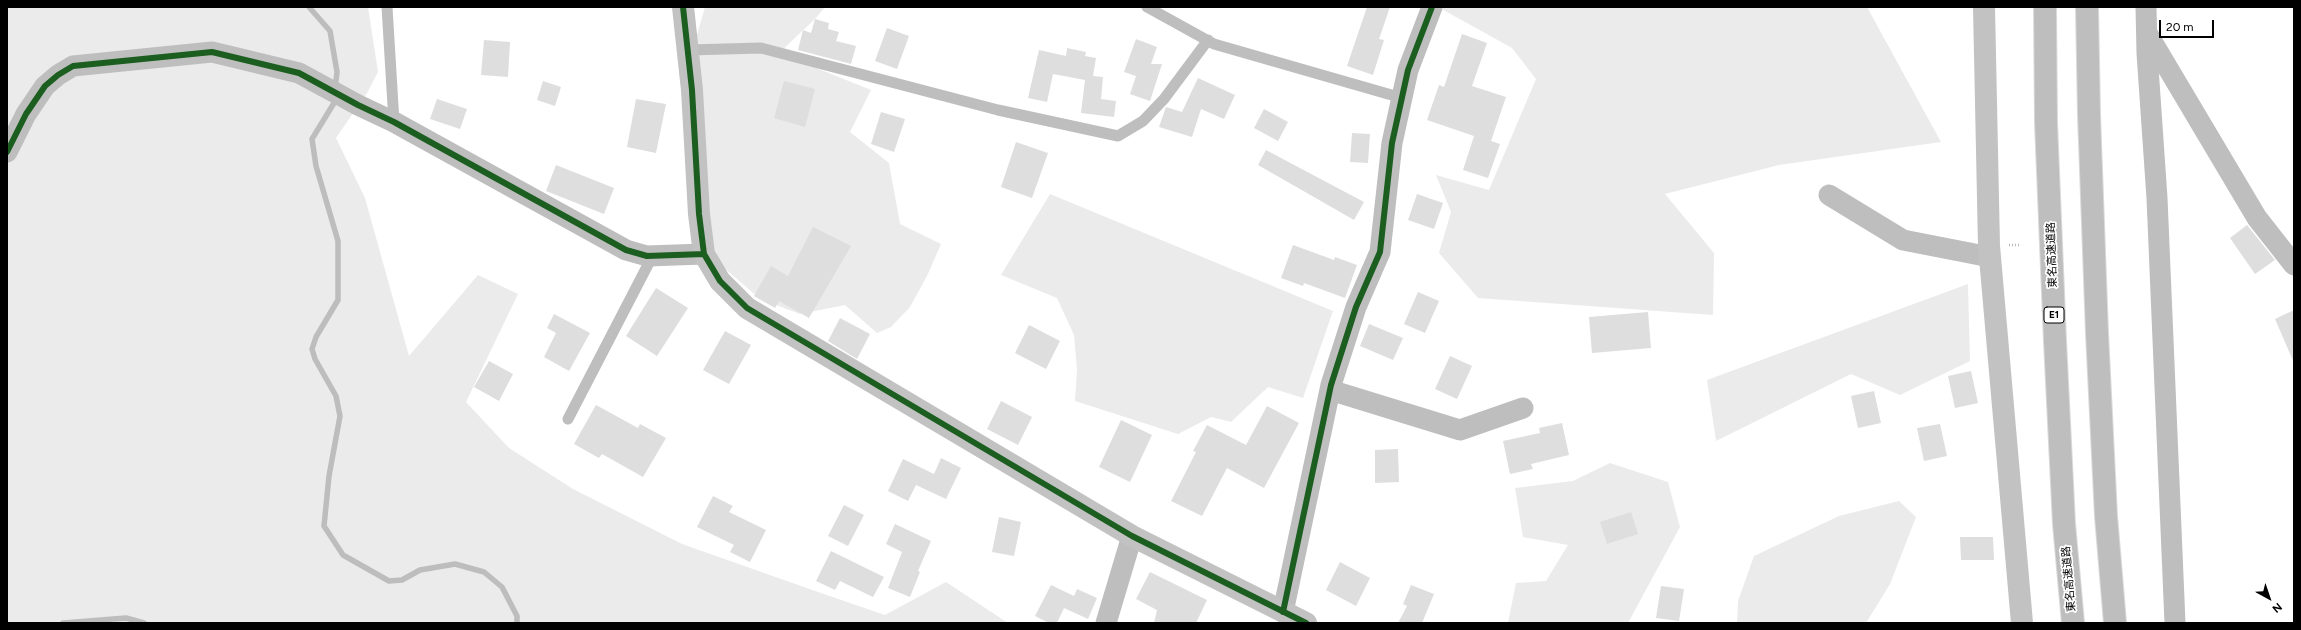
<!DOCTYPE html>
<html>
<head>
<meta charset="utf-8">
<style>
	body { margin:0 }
	#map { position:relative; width:2301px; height:630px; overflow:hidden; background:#fff; font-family:Figtree,sans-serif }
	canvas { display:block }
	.frame { position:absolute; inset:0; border:8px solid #000; pointer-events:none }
	.north { position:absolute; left:2249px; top:578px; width:40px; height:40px; -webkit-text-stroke:3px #fff; paint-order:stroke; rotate:140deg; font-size:11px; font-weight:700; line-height:16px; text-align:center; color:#000 }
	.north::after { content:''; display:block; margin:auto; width:14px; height:18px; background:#000; clip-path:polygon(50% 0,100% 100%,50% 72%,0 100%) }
	.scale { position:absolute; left:2159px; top:20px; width:55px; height:18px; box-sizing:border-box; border:2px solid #000; border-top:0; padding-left:5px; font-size:12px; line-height:14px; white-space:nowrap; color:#000; -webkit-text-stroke:3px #fff; paint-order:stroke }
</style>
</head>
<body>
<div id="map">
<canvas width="2301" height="630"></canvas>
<div class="frame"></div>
<div class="north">N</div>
<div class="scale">20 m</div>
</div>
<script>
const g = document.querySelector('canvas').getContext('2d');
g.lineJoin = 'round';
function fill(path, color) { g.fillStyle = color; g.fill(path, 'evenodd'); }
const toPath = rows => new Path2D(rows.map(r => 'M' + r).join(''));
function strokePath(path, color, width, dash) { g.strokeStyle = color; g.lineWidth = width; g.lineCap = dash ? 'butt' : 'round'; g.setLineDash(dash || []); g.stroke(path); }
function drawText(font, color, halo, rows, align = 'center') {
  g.font = font + ' Figtree,"Noto Sans JP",sans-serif'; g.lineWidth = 3.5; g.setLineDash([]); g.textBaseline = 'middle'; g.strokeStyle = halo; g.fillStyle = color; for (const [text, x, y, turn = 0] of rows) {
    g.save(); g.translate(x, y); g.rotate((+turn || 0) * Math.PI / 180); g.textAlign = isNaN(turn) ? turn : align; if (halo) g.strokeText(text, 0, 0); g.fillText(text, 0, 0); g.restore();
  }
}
const green = toPath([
	[7,7,368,7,378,72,367,93,336,138,365,198,409,356,478,275,518,294,466,402,509,448,573,489,682,544,818,592,885,615,946,582,1008,623,7,623],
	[705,7,825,7,815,19,779,53,871,90,850,132,889,163,900,224,941,244,927,276,910,307,891,327,877,333,845,305,800,314,760,299,721,265,699,214,693,49],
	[1438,7,1867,7,1941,142,1779,165,1665,194,1714,253,1713,315,1478,298,1439,253,1451,212,1436,175,1489,190,1536,79,1512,48],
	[1050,194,1333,311,1303,398,1268,387,1231,422,1211,417,1178,434,1075,401,1077,370,1074,335,1057,298,1001,275],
	[1968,284,1970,361,1900,395,1851,374,1716,441,1707,380],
	[1610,463,1668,482,1680,527,1628,623,1508,623,1516,583,1546,581,1568,545,1523,537,1515,488,1573,481],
	[1899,501,1916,517,1890,584,1866,623,1737,623,1738,601,1754,556,1839,516]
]);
const stream = toPath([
	[309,7,330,31,337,72,335,89],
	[334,97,334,103,312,139,316,166,338,241,338,300,316,337,312,349,315,359,336,396,340,416,329,476,324,526,343,555,389,581,402,580,420,570,455,564,484,572,502,587,517,616,517,623],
	[63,623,126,618,144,623]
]);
const building = toPath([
	[1367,7,1390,7,1379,39,1384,40,1373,75,1347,66],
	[815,19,829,23,828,29,839,32,836,41,856,46,851,64,798,50,803,30,811,33],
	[887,28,909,36,897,69,875,61],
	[1462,34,1487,43,1472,86,1506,97,1491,141,1500,144,1488,178,1463,170,1474,136,1427,120,1439,85,1444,87],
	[1136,39,1157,47,1151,64,1162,64,1150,101,1130,94,1136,76,1124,72],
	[484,40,510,42,508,77,481,75],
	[1067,48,1086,52,1085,56,1096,58,1093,76,1103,77,1101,99,1116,101,1114,117,1081,113,1085,80,1053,74,1047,102,1028,98,1039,50,1066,56],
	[1198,78,1235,95,1224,119,1201,109,1192,137,1159,127,1166,107,1182,112],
	[543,81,561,87,555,106,537,100],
	[784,81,815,89,805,127,774,118],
	[437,99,467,109,460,129,430,119],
	[636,99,666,104,656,153,627,147],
	[1264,109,1288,122,1278,141,1254,128],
	[881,112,905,119,894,152,871,144],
	[1352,133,1370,134,1368,163,1350,162],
	[1016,142,1048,153,1032,198,1001,187],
	[1266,150,1364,202,1354,220,1258,165],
	[556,165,614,188,604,214,546,191],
	[1417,194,1443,203,1434,229,1408,220],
	[2247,225,2275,260,2255,274,2230,238],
	[813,227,851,246,809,318,779,301,775,308,754,296,771,266,788,276],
	[1293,245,1334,260,1335,257,1357,265,1345,298,1304,283,1303,286,1281,278],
	[656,288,688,308,657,356,626,336],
	[1418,292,1439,301,1425,333,1404,324],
	[2294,310,2294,363,2275,319],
	[1648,312,1651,348,1592,353,1589,317],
	[554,314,590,333,569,371,544,357,556,333,547,328],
	[840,318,870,334,857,359,828,341],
	[1369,324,1403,338,1393,360,1360,346],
	[1029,325,1060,341,1046,369,1015,353],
	[725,331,751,345,729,384,703,370],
	[1450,356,1472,366,1457,399,1435,389],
	[489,361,513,374,499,401,474,387],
	[1971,371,1978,403,1955,408,1948,376],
	[1874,391,1881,423,1858,428,1851,396],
	[1001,401,1032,417,1018,445,987,429],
	[596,405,638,428,640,424,666,438,643,477,602,454,599,458,574,444],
	[1267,406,1299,423,1264,488,1227,468,1202,516,1171,501,1196,452,1193,451,1207,425,1246,445],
	[1121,420,1152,435,1130,482,1099,467],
	[1562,423,1569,455,1531,464,1533,469,1510,474,1503,441,1540,433,1539,428],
	[1940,424,1947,456,1924,461,1917,428],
	[1398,449,1399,482,1375,483,1375,450],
	[941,458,961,468,946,499,916,485,908,501,888,491,903,459,934,474],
	[713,496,733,506,729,512,766,530,750,562,730,552,734,545,697,527],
	[844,505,864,515,848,546,828,536],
	[1631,512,1638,534,1607,544,1600,522],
	[999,517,1021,522,1014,556,992,552],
	[895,524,931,541,918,571,920,572,910,597,888,588,902,552,886,544],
	[1960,537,1993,537,1994,560,1961,560],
	[831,551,884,577,873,597,840,581,835,590,816,581],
	[1340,562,1370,578,1356,606,1326,590],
	[1150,572,1207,600,1196,623,1154,623,1157,610,1136,599],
	[1051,585,1074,596,1077,589,1097,598,1088,619,1064,608,1057,623,1049,623,1035,616],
	[1411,585,1434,594,1422,623,1398,623,1407,606,1403,604],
	[1661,586,1684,589,1679,621,1656,618]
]);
const path = toPath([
	[2009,245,2019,245]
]);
const lane = toPath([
	[387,7,394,122],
	[1147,7,1214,44,1402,98],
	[688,50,761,48,998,110,1118,136,1143,121,1164,99,1208,40],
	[568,419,653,255]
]);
const street = toPath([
	[2146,7,2147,53,2157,198,2175,623],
	[2147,33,2257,218,2294,265],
	[7,152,26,114,45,86,58,75,73,66,212,52,299,73,358,105,394,122,626,250,647,256,704,254],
	[1829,195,1903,240,1990,257],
	[1330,390,1460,430,1523,408],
	[1283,612,1331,385,1356,307,1380,252,1392,143,1408,70,1432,7],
	[1106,623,1132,536]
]);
const secondary = toPath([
	[683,7,692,90,699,214,704,254,720,281,747,308,1132,536,1306,623],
	[1984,7,1989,246,2022,623]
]);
const highway = toPath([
	[2045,7,2046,123,2055,341,2064,524,2073,623],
	[2087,7,2089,115,2097,333,2106,516,2115,623]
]);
const cycleway = toPath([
	[683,7,692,90,699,214,704,254,720,281,747,308,1132,536,1306,623],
	[7,152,26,114,45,86,58,75,73,66,212,52,299,73,358,105,394,122,626,250,647,256,704,254],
	[1283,612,1331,385,1356,307,1380,252,1392,143,1408,70,1432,7]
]);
const shields = [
	[2054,315,20]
];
const shieldNames = [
	["E1",2054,315]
];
const streetNames = [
	["東名高速道路",2052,255,-92],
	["東名高速道路",2069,579,-95]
];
fill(green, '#ebebeb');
strokePath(stream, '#bdbdbd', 5.5);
fill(building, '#dedede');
strokePath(highway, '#dbdbdb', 24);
strokePath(path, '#b9b9b9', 2.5, [1, 2]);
strokePath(lane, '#bebebe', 11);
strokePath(street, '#bebebe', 21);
strokePath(secondary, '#c2c2c2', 22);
strokePath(highway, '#bebebe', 22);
strokePath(cycleway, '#1b5e20', 6);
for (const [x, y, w] of shields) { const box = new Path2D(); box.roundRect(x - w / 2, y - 8, w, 16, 3); g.fillStyle = '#fff'; g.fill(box); strokePath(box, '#000', 1); }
drawText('bold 10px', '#000', null, shieldNames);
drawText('11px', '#000', '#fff', streetNames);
</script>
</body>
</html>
